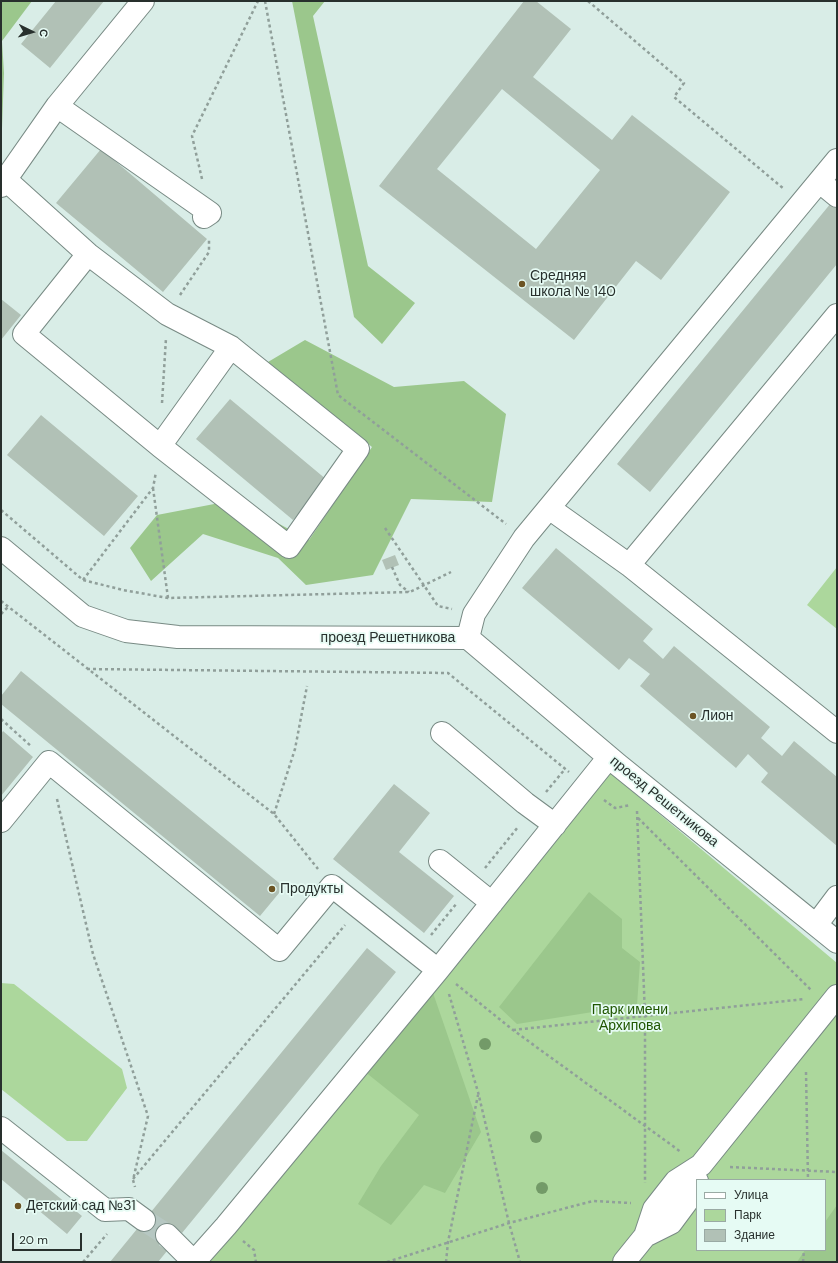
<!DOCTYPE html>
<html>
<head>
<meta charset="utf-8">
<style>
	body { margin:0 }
	#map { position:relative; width:838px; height:1263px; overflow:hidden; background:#d9ede7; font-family:"DM Sans",sans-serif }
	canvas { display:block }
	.frame { position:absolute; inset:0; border:2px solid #28302d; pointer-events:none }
	.legend { position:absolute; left:696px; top:1179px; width:130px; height:72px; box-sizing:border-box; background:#e6fbf4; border:1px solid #9aaaa4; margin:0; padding:5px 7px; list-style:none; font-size:12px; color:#28302d }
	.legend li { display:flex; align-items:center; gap:8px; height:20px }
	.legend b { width:20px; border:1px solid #9aaaa4 }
	.north { position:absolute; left:12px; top:12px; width:40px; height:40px; -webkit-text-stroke:3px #e6fbf4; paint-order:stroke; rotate:95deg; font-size:11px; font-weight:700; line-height:16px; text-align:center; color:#28302d }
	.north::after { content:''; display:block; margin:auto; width:14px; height:18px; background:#28302d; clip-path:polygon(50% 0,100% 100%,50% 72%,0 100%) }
	.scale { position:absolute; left:12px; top:1233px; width:70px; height:18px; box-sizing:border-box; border:2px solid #28302d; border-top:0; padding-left:5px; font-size:12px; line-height:14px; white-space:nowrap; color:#28302d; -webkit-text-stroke:3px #e6fbf4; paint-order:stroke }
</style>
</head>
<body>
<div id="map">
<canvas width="838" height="1263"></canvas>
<div class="frame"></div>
<ul class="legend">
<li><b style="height:5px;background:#fff"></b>Улица</li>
<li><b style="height:11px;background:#acd79c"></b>Парк</li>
<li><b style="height:11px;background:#b1c1b6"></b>Здание</li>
</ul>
<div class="north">С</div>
<div class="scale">20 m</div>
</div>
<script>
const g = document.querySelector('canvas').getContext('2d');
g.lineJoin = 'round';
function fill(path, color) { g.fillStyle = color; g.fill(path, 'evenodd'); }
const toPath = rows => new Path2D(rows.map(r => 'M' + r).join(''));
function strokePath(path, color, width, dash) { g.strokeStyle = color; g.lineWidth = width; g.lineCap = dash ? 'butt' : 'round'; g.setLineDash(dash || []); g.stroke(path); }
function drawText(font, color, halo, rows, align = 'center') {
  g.font = font + ' "DM Sans",sans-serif'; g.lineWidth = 3.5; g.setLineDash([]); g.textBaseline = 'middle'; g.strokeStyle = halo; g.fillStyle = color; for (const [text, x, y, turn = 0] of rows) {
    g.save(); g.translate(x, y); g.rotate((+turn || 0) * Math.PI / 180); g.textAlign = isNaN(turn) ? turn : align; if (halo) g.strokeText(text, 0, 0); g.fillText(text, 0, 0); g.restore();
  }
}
const green = toPath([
	[837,567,837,629,807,605],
	[608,771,837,963,837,1262,203,1262],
	[697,1180,825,1180,825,1250,697,1250],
	[1,983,14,984,122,1069,127,1088,87,1141,67,1141,1,1089]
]);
const forest = toPath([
	[1,1,32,1,2,41,4,73,1,156],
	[292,1,325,1,313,16,368,266,415,303,382,344,354,317],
	[305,340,394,387,464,381,506,414,492,502,411,499,373,575,306,585,278,558,203,534,151,581,130,548,157,515,235,500,309,540,372,447,268,362],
	[589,892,622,919,622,948,640,962,637,1005,517,1024,499,1007],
	[432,990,481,1132,445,1193,424,1185,391,1225,358,1204,381,1166,419,1115,364,1071],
	[837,1205,837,1262,797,1262,805,1250,825,1250,825,1222]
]);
const building = toPath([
	[56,1,104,1,50,68,21,44],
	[524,1,536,1,571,29,533,77,612,140,632,115,730,192,661,280,636,261,574,340,379,186],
	[502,89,600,170,536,249,437,169],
	[101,149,207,239,163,292,56,203],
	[831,203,837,209,837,264,650,492,617,464],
	[1,299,21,315,1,340],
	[230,399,327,480,293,520,196,439],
	[41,415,138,496,104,536,7,455],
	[556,548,653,629,643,641,663,659,674,646,770,727,761,738,782,756,794,741,837,777,837,846,761,782,768,773,748,754,736,768,640,686,650,674,629,658,619,670,522,588],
	[395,555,399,565,386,570,382,560],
	[21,671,284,887,260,916,1,704,1,696],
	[3,731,33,757,1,796,1,734],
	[394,784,430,813,399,852,454,896,424,933,333,859],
	[367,948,396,972,182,1233,174,1227,159,1245,167,1251,158,1262,110,1262],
	[1,1150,82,1216,67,1234,1,1179]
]);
const minorTunnel = toPath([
	[144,1220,167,1235]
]);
const path = toPath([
	[265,1,338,395,506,524],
	[588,1,684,83,674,97,784,189],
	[202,179,192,136,258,1],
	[180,295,209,252,209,239],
	[162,403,166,338],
	[153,488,168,598],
	[1,510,83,580,123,590,168,598,410,592,451,572],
	[385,528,438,606,452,609],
	[392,567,400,585,409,592],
	[83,580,153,488,156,472],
	[1,601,274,814,318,869],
	[1,614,8,607],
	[87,669,448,673,569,772],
	[1,719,32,747],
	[546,792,565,769],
	[57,799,93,954,148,1116,133,1180,135,1187],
	[604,800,615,808,631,805],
	[637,811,645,1016,645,1183],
	[274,814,295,749,307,686],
	[638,818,812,991],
	[485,868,518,827],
	[431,935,457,903],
	[456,984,513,1030,681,1152],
	[449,994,478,1092,509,1223,520,1262],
	[513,1030,805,999],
	[806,1072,808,1180],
	[730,1167,837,1172],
	[133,1179,345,925],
	[243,1241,254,1250,256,1262],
	[83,1262,107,1234],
	[387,1262,509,1223,593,1201,631,1203],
	[446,1262,448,1242,478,1095],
	[803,1262,804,1250]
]);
const minor = toPath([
	[57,106,210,213,204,217],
	[6,180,88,254,167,314,231,347,358,449,289,547,160,446],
	[820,182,837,196],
	[1,186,57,106,143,1],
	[88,254,24,334,160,446,231,347],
	[837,315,629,565,837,732],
	[549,508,629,565],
	[1,548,83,616,126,631,178,637,468,638,617,764,837,942],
	[468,638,474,614,524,538,837,160],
	[442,733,525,803,555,825],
	[1,821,49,762,279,950,332,886,438,970],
	[440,861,492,903],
	[816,925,837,897],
	[1,1128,105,1210,129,1209,144,1220],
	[697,1181,694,1192,671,1223,645,1236,654,1209,676,1181,701,1165,837,996],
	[167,1235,194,1262],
	[194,1262,226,1226,438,970,609,757],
	[624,1262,645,1236]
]);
const trees = [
	[485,1044],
	[536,1137],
	[542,1188]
];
const markers = [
	[522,284,4,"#6c5424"],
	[693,716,4,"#6c5424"],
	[272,889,4,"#6c5424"],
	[18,1206,4,"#6c5424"]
];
const poiNames = [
	["Средняя",530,276],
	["школа № 140",530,292],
	["Лион",701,716],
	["Продукты",280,889],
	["Детский сад №31",26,1206]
];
const streetNames = [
	["проезд Решетникова",388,638],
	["проезд Решетникова",664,802,39]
];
const parkNames = [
	["Парк имени",630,1010],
	["Архипова",630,1026]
];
fill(green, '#acd79c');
fill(forest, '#9bc78c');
fill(building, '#b1c1b6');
strokePath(minorTunnel, '#b6c7c2', 22, [22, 11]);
strokePath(minor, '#788a84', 24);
strokePath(path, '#909f9a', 2.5, [3, 3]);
strokePath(minor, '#fff', 22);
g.fillStyle = '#739a68';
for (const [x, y] of trees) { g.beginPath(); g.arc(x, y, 6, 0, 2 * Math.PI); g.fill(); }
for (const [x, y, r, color] of markers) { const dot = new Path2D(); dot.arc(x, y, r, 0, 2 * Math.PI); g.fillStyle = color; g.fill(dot); strokePath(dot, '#e6fbf4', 1.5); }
drawText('14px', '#28302d', '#e6fbf4', poiNames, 'left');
drawText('14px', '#28302d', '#e6fbf4', streetNames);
drawText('14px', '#205600', '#e6fbf4', parkNames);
</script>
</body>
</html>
